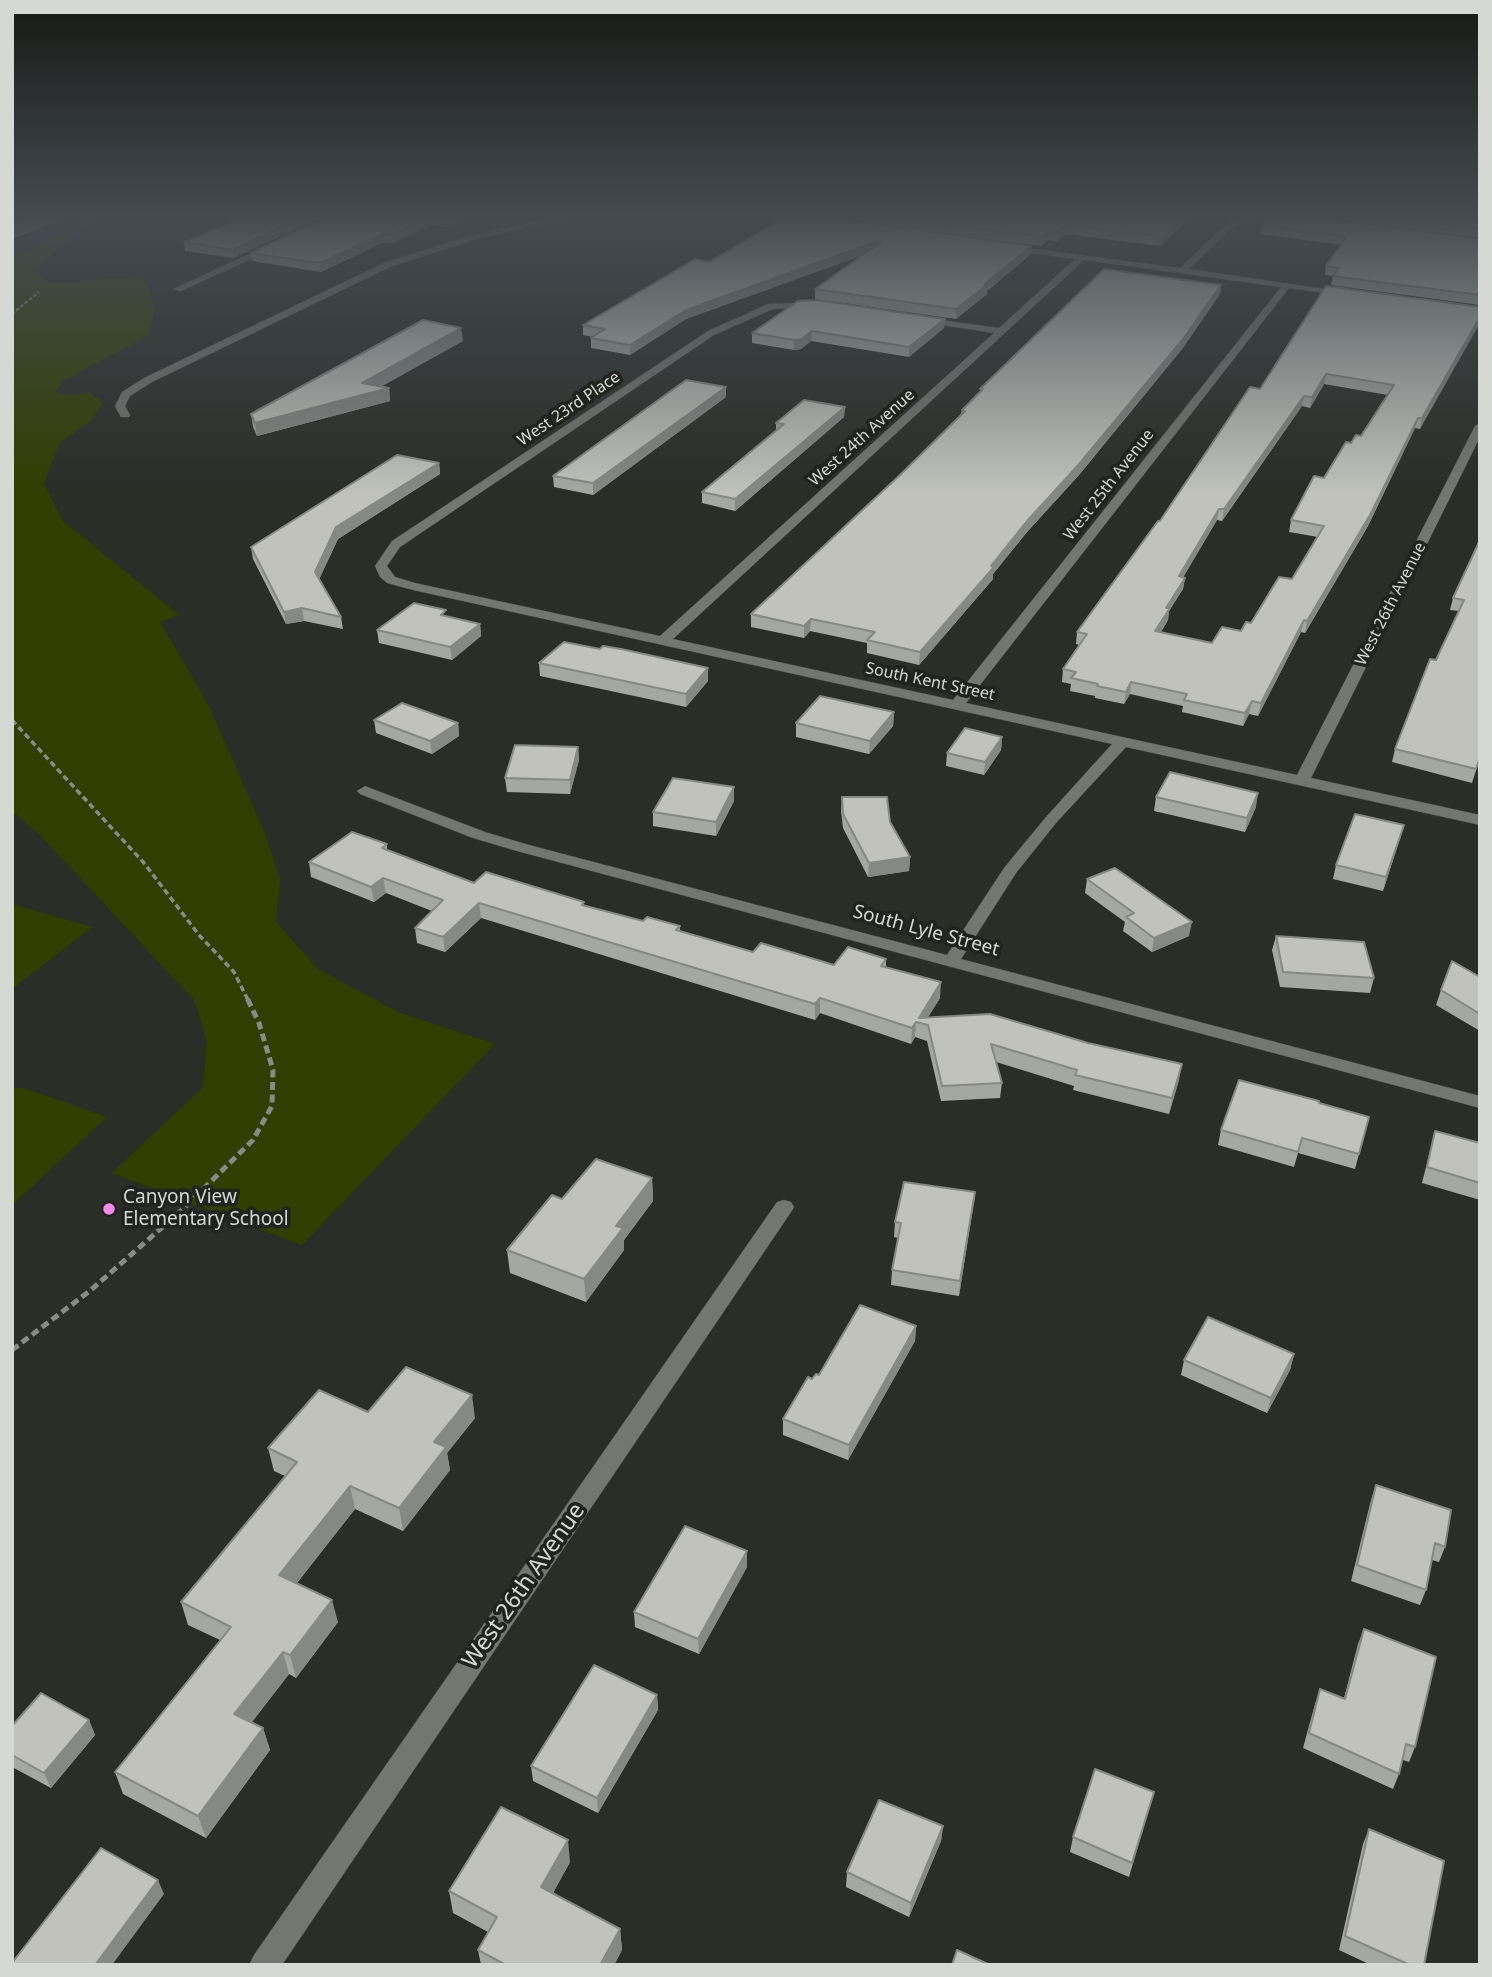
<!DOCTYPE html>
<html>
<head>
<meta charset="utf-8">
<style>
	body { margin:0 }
	#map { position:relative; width:1492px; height:1977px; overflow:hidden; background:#2b2d27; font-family:"Noto Sans",sans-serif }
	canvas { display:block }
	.frame { position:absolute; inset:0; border:14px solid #d6d8d4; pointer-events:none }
</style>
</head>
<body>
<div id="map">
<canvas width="1492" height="1977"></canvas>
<div class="frame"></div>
</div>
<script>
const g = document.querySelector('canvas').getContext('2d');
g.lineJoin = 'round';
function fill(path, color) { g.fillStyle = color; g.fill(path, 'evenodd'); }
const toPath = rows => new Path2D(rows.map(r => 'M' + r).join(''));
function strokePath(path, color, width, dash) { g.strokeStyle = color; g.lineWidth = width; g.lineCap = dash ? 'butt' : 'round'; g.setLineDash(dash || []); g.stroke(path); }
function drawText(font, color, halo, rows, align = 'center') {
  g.font = font + ' "Noto Sans",sans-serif'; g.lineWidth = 7; g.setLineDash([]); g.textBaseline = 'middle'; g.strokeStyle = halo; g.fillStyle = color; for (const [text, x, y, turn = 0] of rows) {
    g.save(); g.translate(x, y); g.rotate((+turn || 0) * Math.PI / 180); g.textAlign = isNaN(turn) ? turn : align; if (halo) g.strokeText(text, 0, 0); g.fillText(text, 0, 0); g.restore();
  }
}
const green = toPath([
	[89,217,96,217,34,270,50,283,141,277,148,288,155,309,149,335,63,381,56,392,70,395,90,393,103,403,89,423,60,442,44,483,62,520,179,615,160,622,209,706,266,836,280,880,276,922,318,969,398,1012,495,1044,302,1245,112,1173,203,1087,207,1041,194,1000,40,835,12,811,12,260],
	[12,904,92,927,12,989],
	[12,1088,24,1088,107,1117,12,1205]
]);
const pathFar2 = toPath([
	[12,314,39,292]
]);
const pathFar1 = toPath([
	[12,720,144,863,199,935,234,972,248,1000]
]);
const path = toPath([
	[12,1350,91,1290,184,1208,253,1140,272,1106,273,1070,259,1023,247,998]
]);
const minor = toPath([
	[555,217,573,217,473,240,390,267,152,382,130,396,125,406,130,415,129,417,121,417,115,406,122,392,144,378,384,263,468,236,555,217],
	[1239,217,1261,217,1234,226,1189,269,1352,293,1347,296,1289,288,966,703,1297,775,1475,426,1480,423,1480,437,1311,778,1480,815,1480,825,1126,747,1056,823,1016,873,961,959,1480,1096,1480,1108,517,851,473,838,360,794,357,791,365,786,370,788,485,832,529,845,947,955,1004,868,1046,817,1112,744,413,590,387,583,380,577,375,566,392,541,708,331,768,304,821,302,821,306,818,307,773,309,714,335,400,547,387,566,395,577,415,583,660,636,994,333,922,322,919,321,919,317,999,328,1075,259,1007,250,1004,245,1180,268,1228,222,1239,217],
	[1084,260,1281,287,953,700,673,639,1084,260],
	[271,244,274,249,181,291,173,289,271,244],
	[784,1200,791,1202,794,1207,791,1212,282,1965,249,1965,254,1955,777,1202,784,1200]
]);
const wall = toPath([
	[12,217,69,217,12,239],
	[245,217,323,217,233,258,185,251,184,242],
	[328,217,466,217,446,227,432,225,392,243,384,242,321,272,252,261,250,253],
	[785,217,1191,217,1160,246,1065,234,1057,241,1048,240,1041,246,932,232,1031,246,1030,255,987,291,987,294,956,319,815,299,815,289,862,255,686,319,630,355,591,348,591,338,593,337,583,335,583,325,709,262],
	[1270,217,1480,217,1480,238,1390,227,1480,239,1480,305,1331,285,1333,276,1325,275,1326,266,1342,245,1260,234,1262,226],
	[1221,285,1220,294,1182,349,1079,475,1027,532,993,574,993,579,919,665,867,653,867,643,810,631,804,638,751,627,751,614,900,475,961,414,962,410,980,393,980,389],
	[1480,307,1420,429,1415,428,1368,526,1305,633,1301,632,1258,716,1249,714,1243,726,1182,712,1183,706,1130,694,1124,704,1095,698,1095,696,1070,691,1071,684,1062,682,1063,669,1080,645,1076,644,1077,632,1260,389],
	[1324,384,1388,395,1361,436,1351,443,1291,520,1289,532,1318,537,1292,579,1251,623,1241,631,1212,643,1161,632,1168,620,1169,611,1183,589,1185,578,1183,577,1217,520,1222,521,1302,406,1310,408],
	[945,319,944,328,909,357,811,341,801,349,794,350,752,343,752,333],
	[463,341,381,386,389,388,390,401,257,436,253,427,251,414],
	[726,387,726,397,593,495,554,487,553,476],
	[845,407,844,417,735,511,702,503,702,492,776,430,776,423],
	[439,463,440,474,338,539,319,579,341,617,343,629,304,621,286,624,253,559,251,547],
	[1480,540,1480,758,1472,783,1392,762,1395,749,1459,611,1450,610,1453,598],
	[447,616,480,624,481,636,452,660,379,643,377,630],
	[539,663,708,668,708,681,686,707,540,676],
	[894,712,893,726,869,754,796,737,796,723],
	[374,720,458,723,459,736,432,754,376,733],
	[1002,737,1001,750,984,775,946,766,947,753],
	[578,747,579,760,570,794,507,792,505,778],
	[734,787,734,801,716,836,653,826,653,812],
	[842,797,890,822,910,857,909,871,868,877,843,828,841,811],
	[1156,797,1256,807,1245,832,1154,811],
	[1404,825,1383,891,1333,879,1336,865],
	[387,844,387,850,474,883,584,902,584,905,643,921,680,926,680,931,753,952,834,965,886,959,886,967,940,998,928,1017,1179,1080,1169,1114,1073,1090,1074,1086,996,1062,1002,1083,1000,1098,941,1101,927,1041,915,1037,911,1044,820,1013,815,1020,481,918,445,952,417,943,415,928,432,911,386,893,374,902,311,877,309,862],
	[1087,879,1189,936,1152,952,1123,931,1125,922,1085,893],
	[1276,936,1374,978,1370,993,1280,987,1272,950],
	[1480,977,1480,1031,1436,1005,1441,990],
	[1319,1103,1369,1117,1355,1169,1298,1153,1294,1167,1218,1145,1221,1130],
	[1435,1131,1480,1143,1480,1200,1422,1183],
	[652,1178,653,1201,624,1240,624,1250,586,1302,510,1273,507,1250,562,1199],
	[973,1207,959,1296,891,1285,892,1270,898,1238,894,1237,895,1222],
	[916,1326,915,1341,848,1460,783,1435,783,1419,812,1379],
	[1294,1354,1290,1370,1267,1413,1181,1375,1184,1360],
	[368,1412,475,1418,447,1453,450,1470,403,1531,355,1509,297,1583,338,1622,296,1678,289,1674,252,1722,263,1728,270,1750,206,1838,123,1794,115,1772,220,1640,188,1625,181,1602,285,1476,274,1471,268,1448],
	[1376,1485,1445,1547,1439,1562,1432,1560,1426,1590,1420,1605,1351,1581,1371,1500],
	[747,1567,699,1654,635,1627,634,1612],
	[1364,1629,1415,1747,1409,1762,1403,1760,1399,1774,1393,1789,1303,1748,1315,1704,1320,1689,1344,1698,1358,1644],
	[657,1695,658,1710,598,1813,533,1781,531,1766],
	[89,1720,95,1735,51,1788,12,1767,12,1726],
	[1154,1792,1129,1877,1070,1852,1073,1837],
	[943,1826,941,1841,909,1917,846,1887,847,1872],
	[1369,1829,1424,1965,1371,1965,1339,1950,1363,1844],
	[570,1862,553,1893,620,1929,622,1950,614,1965,481,1965,478,1950,488,1932,453,1913,449,1891]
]);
const shadedWall = toPath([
	[45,217,69,217,12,239,12,229],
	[303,217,323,217,233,258,232,250],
	[430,217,432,217,432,225,392,243,391,235],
	[448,217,466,217,446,227,445,219],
	[1183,217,1191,217,1160,246,1162,237],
	[1066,225,1065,234,1057,241,1058,232],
	[1049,231,1048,240,1041,246,1042,237],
	[383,234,384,242,321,272,320,263],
	[880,240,880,249,686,319,630,355,630,345,686,310],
	[1031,246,1030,255,987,291,987,294,956,319,956,309],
	[1221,285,1220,294,1182,349,1079,475,1027,532,993,574,993,579,919,665,920,652,991,566],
	[1480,317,1480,323,1420,429,1422,418],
	[945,319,944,328,909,357,909,347],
	[461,328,463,341,370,393,389,388,390,401,257,436,255,423,362,383],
	[812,331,811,341,801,349,794,350,794,340],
	[1326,374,1324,384,1310,408,1312,397],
	[726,387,726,397,593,495,593,483],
	[1304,396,1302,406,1222,521,1224,509],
	[845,407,844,417,735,511,735,499],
	[1418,418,1415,428,1368,526,1305,633,1307,621],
	[439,463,440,474,338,539,317,584,315,572,336,527],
	[1219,509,1217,520,1177,588,1179,576],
	[1185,578,1183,589,1169,611,1168,620,1154,644,1155,631,1166,608],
	[302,608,304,621,286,624,284,612],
	[811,619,810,631,804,638,804,626],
	[1304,620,1301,632,1258,716,1261,703],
	[480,624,481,636,452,660,450,647],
	[708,668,708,681,686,707,686,694],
	[1131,682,1130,694,1124,704,1126,692],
	[1252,701,1249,714,1243,726,1245,713],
	[894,712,893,726,869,754,870,741],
	[458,723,459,736,432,754,430,741],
	[1002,737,1001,750,984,775,985,762],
	[578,747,579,760,570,794,570,780],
	[734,787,734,801,716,836,716,822],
	[1258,793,1256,807,1245,832,1247,818],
	[1404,825,1400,839,1383,891,1386,877],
	[910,857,909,871,868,877,869,863],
	[383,878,386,893,374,902,371,887],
	[479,903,481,918,445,952,443,937],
	[1192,922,1189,936,1152,952,1154,938],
	[941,982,940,998,924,1024,919,1018],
	[820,998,820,1013,815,1020,815,1004],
	[916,1022,915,1037,911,1044,912,1028],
	[1182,1064,1179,1080,1169,1114,1172,1098],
	[652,1178,653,1201,624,1240,624,1250,586,1302,584,1279,616,1226],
	[975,1192,973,1207,959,1296,960,1281],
	[916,1326,915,1341,848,1460,849,1445],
	[1294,1354,1290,1370,1267,1413,1271,1398],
	[472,1395,475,1418,447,1453,450,1470,403,1531,399,1508,434,1442],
	[350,1486,355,1509,285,1598,279,1575],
	[747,1551,747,1567,699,1654,698,1639],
	[332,1600,338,1622,296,1678,290,1655],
	[283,1652,289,1674,241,1736,234,1714],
	[657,1695,658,1710,598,1813,597,1798],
	[89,1720,95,1735,51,1788,44,1773],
	[263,1728,270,1750,206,1838,198,1816],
	[943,1826,941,1841,909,1917,911,1903],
	[568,1840,570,1862,544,1909,541,1887],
	[158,1880,164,1894,112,1965,95,1965],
	[620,1929,622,1950,614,1965,600,1965]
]);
const building = toPath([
	[16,217,45,217,12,229,12,224,17,223,17,218,16,217],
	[245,217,303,217,232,250,184,242,245,217],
	[328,217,430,217,391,235,383,234,320,263,250,253,328,217],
	[785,217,828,217,1031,246,985,284,988,284,956,309,815,289,881,242,880,240,686,310,630,345,591,338,605,329,583,325,695,259,709,262,785,217],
	[887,217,1183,217,1162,237,1066,225,1058,232,1049,231,1042,237,887,217],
	[1270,217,1315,217,1480,239,1480,295,1333,276,1339,268,1326,266,1346,238,1343,238,1345,236,1262,226,1270,217],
	[1382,217,1480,217,1480,229,1382,217],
	[1104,269,1221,285,1183,339,1080,463,1028,520,991,566,994,567,920,652,867,640,875,632,811,619,804,626,751,614,900,475,965,411,962,410,983,389,980,389,1104,269],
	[1326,286,1480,307,1480,317,1422,418,1418,418,1370,515,1307,621,1304,620,1261,703,1252,701,1245,713,1184,700,1187,694,1131,682,1126,692,1097,686,1098,684,1071,678,1076,672,1063,669,1087,634,1077,632,1158,521,1160,521,1250,387,1260,389,1326,286],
	[1326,374,1394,385,1361,436,1356,435,1351,443,1346,442,1324,478,1314,476,1291,520,1324,526,1292,579,1279,577,1251,623,1246,622,1241,631,1222,627,1212,643,1155,631,1170,608,1166,608,1185,578,1179,576,1219,509,1224,509,1304,396,1312,397,1326,374],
	[817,300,945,319,909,347,812,331,802,339,794,340,752,333,798,301,817,300],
	[423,320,461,328,362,383,389,388,255,423,251,414,423,320],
	[686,380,726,387,593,483,553,476,686,380],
	[804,400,845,407,735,499,702,492,784,424,776,423,804,400],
	[397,455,439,463,336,527,315,572,341,617,302,608,284,612,251,547,397,455],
	[1480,540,1480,757,1476,769,1395,749,1430,659,1436,660,1464,600,1453,598,1480,540],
	[414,603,446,610,441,615,480,624,450,647,377,630,414,603],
	[564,642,600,649,603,646,621,649,708,668,686,694,539,663,564,642],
	[820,696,894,712,870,741,796,723,820,696],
	[402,703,458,723,430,741,374,720,402,703],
	[965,728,1002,737,985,762,947,753,965,728],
	[515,745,578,747,570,780,505,778,515,745],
	[1170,772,1258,793,1247,818,1156,797,1170,772],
	[673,778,734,787,716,822,653,812,673,778],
	[842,797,887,797,890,822,910,857,869,863,843,814,842,797],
	[1355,814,1404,825,1386,877,1336,865,1355,814],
	[352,832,387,844,382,848,474,883,486,872,584,902,582,905,643,921,647,917,680,926,676,930,753,952,761,943,834,965,848,947,886,959,881,966,941,982,919,1018,990,1014,1088,1043,1182,1064,1172,1098,1075,1075,1077,1070,991,1044,1002,1083,942,1086,928,1025,916,1022,912,1028,820,998,815,1004,479,903,443,937,415,928,443,900,383,878,371,887,309,862,352,832],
	[1115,868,1192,922,1154,938,1126,917,1134,913,1087,879,1115,868],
	[1276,936,1364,942,1374,978,1283,972,1276,936],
	[1452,961,1480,977,1480,1014,1441,990,1452,961],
	[1239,1080,1319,1101,1319,1103,1369,1117,1359,1154,1302,1138,1298,1152,1221,1130,1239,1080],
	[1435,1131,1480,1143,1480,1183,1427,1167,1435,1131],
	[596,1159,652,1178,616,1226,623,1228,584,1279,507,1250,552,1195,562,1199,596,1159],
	[904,1182,975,1192,960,1281,892,1270,901,1223,895,1222,904,1182],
	[860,1305,916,1326,849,1445,783,1419,808,1377,812,1379,816,1374,819,1375,860,1305],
	[1208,1317,1294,1354,1271,1398,1184,1360,1208,1317],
	[406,1367,472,1395,434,1442,446,1447,399,1508,350,1486,279,1575,332,1600,290,1655,283,1652,234,1714,263,1728,198,1816,115,1772,231,1627,181,1602,297,1462,268,1448,319,1390,368,1412,406,1367],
	[1376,1485,1451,1510,1445,1547,1435,1543,1426,1590,1357,1565,1376,1485],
	[685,1526,747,1551,698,1639,634,1612,685,1526],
	[1364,1629,1436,1657,1415,1747,1406,1744,1399,1774,1309,1733,1320,1689,1345,1699,1364,1629],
	[594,1665,657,1695,597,1798,531,1766,594,1665],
	[41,1693,89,1720,44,1773,12,1755,12,1726,41,1693],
	[1095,1769,1154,1792,1132,1863,1073,1837,1095,1769],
	[879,1800,943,1826,911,1903,847,1872,879,1800],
	[501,1807,568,1840,541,1887,620,1929,600,1965,506,1965,478,1950,497,1917,449,1891,501,1807],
	[1369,1829,1444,1861,1424,1965,1410,1965,1345,1936,1369,1829],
	[101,1848,158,1880,95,1965,12,1965,12,1963,101,1848],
	[957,1950,990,1965,952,1965,957,1950]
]);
const markers = [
	[109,1209,7,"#f788eb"]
];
const farStreetnames = [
	["West 23rd Place",569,409,-34],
	["West 24th Avenue",862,438,-42],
	["West 25th Avenue",1109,485,-52],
	["West 26th Avenue",1391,604,-63],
	["South Kent Street",930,682,12]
];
const streetNames = [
	["South Lyle Street",926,931,15]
];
const poiNames = [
	["Canyon View",123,1198],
	["Elementary School",123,1220]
];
const nearStreetnames = [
	["West 26th Avenue",524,1586,-55]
];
fill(green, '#313e00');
strokePath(minor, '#464843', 1);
strokePath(pathFar2, '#888a85', 2.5, [3.5, 2]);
strokePath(pathFar1, '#888a85', 3.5, [6, 3.5]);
strokePath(path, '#888a85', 5, [8, 4.5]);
fill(minor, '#747670');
fill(wall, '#a5a7a1');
fill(shadedWall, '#868883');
fill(building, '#c0c2bb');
strokePath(building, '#868883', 2);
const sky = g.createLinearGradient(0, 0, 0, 494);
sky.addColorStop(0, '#181915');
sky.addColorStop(0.44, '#444c52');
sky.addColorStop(1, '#444c5200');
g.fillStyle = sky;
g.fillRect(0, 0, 1492, 494);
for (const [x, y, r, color] of markers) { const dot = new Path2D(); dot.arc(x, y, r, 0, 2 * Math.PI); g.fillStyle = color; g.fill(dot); strokePath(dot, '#21231e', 2.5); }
drawText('16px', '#d6d8d4', '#21231e', farStreetnames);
drawText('19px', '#d6d8d4', '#21231e', streetNames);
drawText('19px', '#d6d8d4', '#21231e', poiNames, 'left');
drawText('23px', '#d6d8d4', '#21231e', nearStreetnames);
</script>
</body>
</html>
